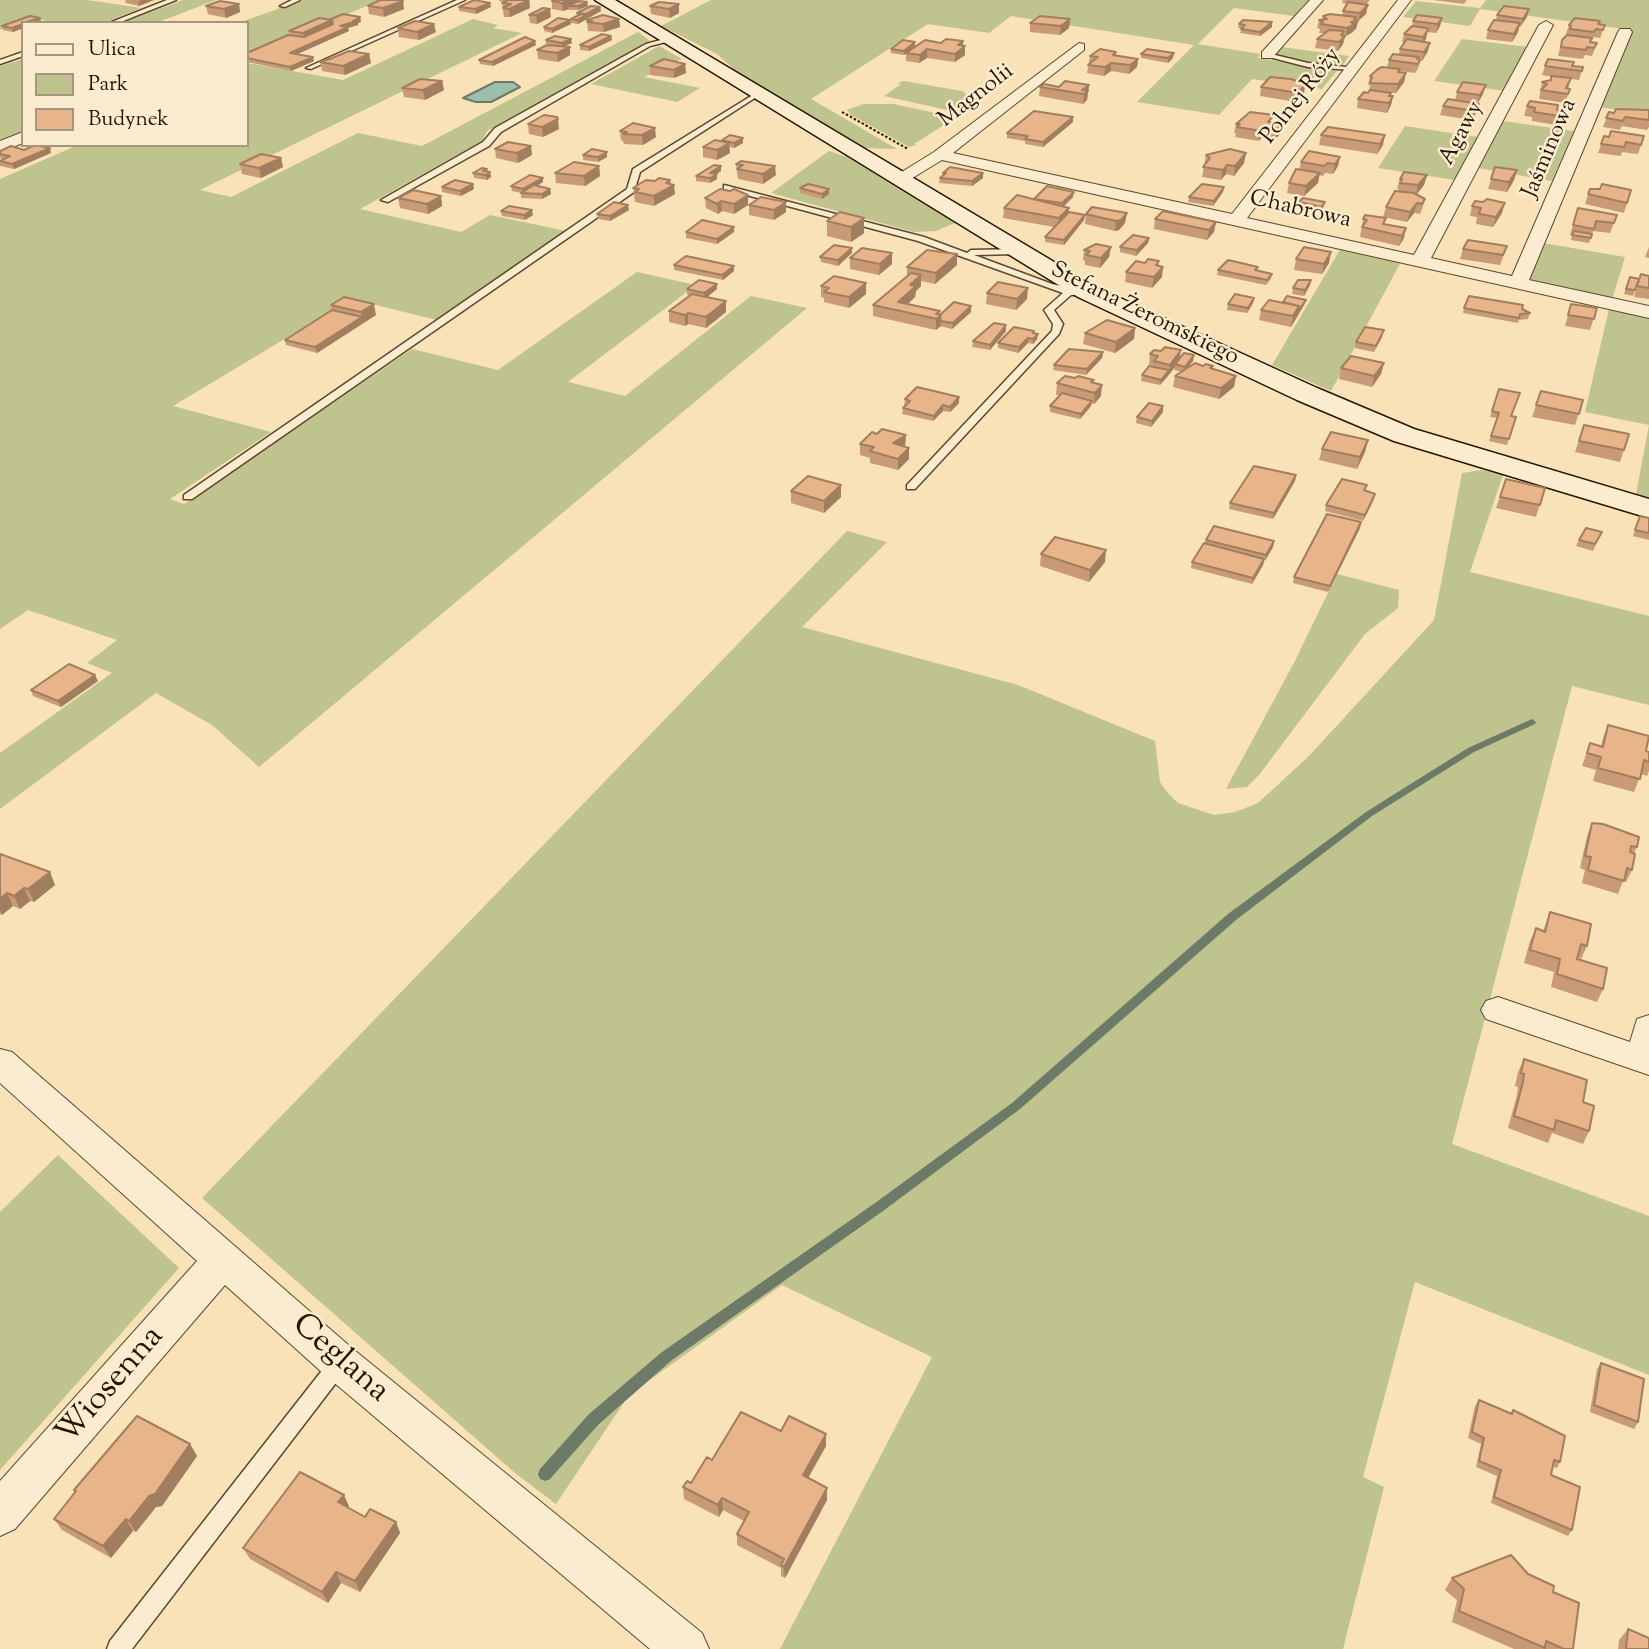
<!DOCTYPE html>
<html>
<head>
<meta charset="utf-8">
<style>
	body { margin:0 }
	#map { position:relative; width:1649px; height:1649px; overflow:hidden; background:#f9e2b7; font-family:"Sorts Mill Goudy",serif }
	canvas { display:block }
	.legend { position:absolute; left:21px; top:21px; width:228px; height:126px; box-sizing:border-box; background:#fbecd0; border:2px solid #a6967d; margin:0; padding:9px 12px; list-style:none; font-size:21px; color:#261400 }
	.legend li { display:flex; align-items:center; gap:14px; height:35px }
	.legend b { width:35px; border:2px solid #a6967d }
</style>
</head>
<body>
<div id="map">
<canvas width="1649" height="1649"></canvas>
<ul class="legend">
<li><b style="height:9px;background:#fbecd0"></b>Ulica</li>
<li><b style="height:19px;background:#bfc38d"></b>Park</li>
<li><b style="height:19px;background:#e8b489"></b>Budynek</li>
</ul>
</div>
<script>
const g = document.querySelector('canvas').getContext('2d');
g.lineJoin = 'round';
function fill(path, color) { g.fillStyle = color; g.fill(path, 'evenodd'); }
const toPath = rows => new Path2D(rows.map(r => 'M' + r).join(''));
function strokePath(path, color, width, dash) { g.strokeStyle = color; g.lineWidth = width; g.lineCap = dash ? 'butt' : 'round'; g.setLineDash(dash || []); g.stroke(path); }
function drawText(font, color, halo, rows, align = 'center') {
  g.font = font + ' "Sorts Mill Goudy",serif'; g.lineWidth = 5; g.setLineDash([]); g.textBaseline = 'middle'; g.strokeStyle = halo; g.fillStyle = color; for (const [text, x, y, turn = 0] of rows) {
    g.save(); g.translate(x, y); g.rotate((+turn || 0) * Math.PI / 180); g.textAlign = isNaN(turn) ? turn : align; if (halo) g.strokeText(text, 0, 0); g.fillText(text, 0, 0); g.restore();
  }
}
const green = toPath([
	[0,0,88,0,141,8,103,23,57,23,33,18,0,30],
	[183,0,216,0,156,23,122,23],
	[303,0,381,0,247,56,247,23,238,23],
	[711,0,1309,0,1294,16,1234,8,1198,44,1260,54,1258,58,1337,71,1322,89,1252,79,1219,115,1137,102,1194,45,1011,16,989,33,928,24,811,99,897,149,865,148,737,72,717,54,661,26],
	[1486,0,1649,0,1649,115,1599,107,1631,30,1480,9,1470,26,1403,17,1416,1,1480,8],
	[473,19,498,25,493,28,522,33,200,190,231,197,358,133,422,146,638,32,650,41,487,131,482,141,360,209,461,232,490,215,566,231,437,320,351,299,173,406,271,432,170,499,184,504,412,349,498,370,637,272,696,285,568,382,625,396,751,296,807,308,259,767,212,725,156,693,0,809,0,753,112,673,87,663,117,640,28,610,0,629,0,179,78,145,247,145,247,63,343,80],
	[1462,39,1528,47,1505,91,1434,81],
	[659,46,682,59,644,77,700,88,677,102,591,84],
	[1281,47,1349,56,1343,65,1309,63,1280,57,1275,53],
	[23,59,23,133,0,142,0,66],
	[904,81,962,91,977,101,962,112,956,112,884,96,901,84,897,83],
	[864,104,893,104,950,116,945,121,947,123,914,144,917,145,909,147,851,115,847,110],
	[1503,121,1574,131,1552,181,1478,168],
	[1405,126,1478,137,1454,180,1378,168],
	[829,151,847,157,955,223,936,231,914,232,771,193],
	[1543,243,1625,257,1612,300,1541,285,1529,279],
	[1341,248,1401,262,1331,391,1272,365],
	[1609,309,1649,319,1649,498,1636,494,1649,425,1585,412],
	[1482,470,1503,475,1470,572,1649,616,1649,705,1572,686,1452,1144,1649,1216,1649,1375,1415,1282,1363,1477,1384,1487,1343,1649,780,1649,932,1357,782,1285,629,1395,556,1504,515,1473,202,1198,847,531,887,542,802,627,1018,685,1155,741,1160,782,1167,792,1178,803,1214,815,1235,812,1258,803,1309,756,1434,620,1462,473],
	[1337,574,1399,590,1398,608,1365,634,1259,775,1247,787,1226,789,1295,661],
	[58,1155,179,1268,0,1470,0,1212]
]);
const water = toPath([
	[495,82,513,82,520,87,491,102,476,102,463,98,495,82]
]);
const stream = toPath([
	[1532,719,1536,722,1535,724,1474,752,1372,816,1236,920,1020,1109,883,1211,672,1360,599,1424,550,1479,545,1481,540,1479,538,1474,540,1469,589,1414,662,1352,875,1203,1012,1103,1228,914,1366,812,1468,748,1532,719]
]);
const path = toPath([
	[842,112,908,149]
]);
const lane = toPath([
	[167,0,176,0,118,23,109,23,167,0],
	[292,0,300,0,285,7,280,6,292,0],
	[457,0,465,0,311,69,306,68,457,0],
	[668,38,670,41,650,46,501,132,489,146,388,202,381,200,483,142,495,128,646,44,668,38],
	[23,52,23,56,0,64,0,60,23,52],
	[1267,53,1308,63,1356,68,1353,70,1308,67,1265,56,1267,53],
	[756,93,761,94,640,172,634,192,192,499,184,499,184,495,627,189,633,169,756,93],
	[724,185,924,237,967,253,971,250,1022,249,1023,251,1019,254,974,255,1052,284,1091,292,1087,295,1071,295,1054,310,1063,324,1059,334,915,489,907,489,907,485,1052,331,1053,324,1044,310,1063,293,918,241,724,189,724,185],
	[338,1356,345,1359,348,1365,345,1371,132,1649,107,1649,110,1641,331,1359,338,1356]
]);
const street = toPath([
	[1310,0,1323,0,1272,58,1262,58,1262,52,1310,0],
	[1398,0,1411,0,1247,218,1414,255,1539,25,1546,21,1553,25,1431,258,1512,276,1618,32,1620,29,1630,29,1632,32,1529,280,1649,306,1649,318,942,160,906,182,894,182,892,178,934,152,1079,43,1084,44,1084,50,953,153,1232,214,1398,0],
	[23,132,23,143,0,152,0,141,23,132],
	[1498,997,1630,1042,1637,1019,1649,1015,1649,1075,1486,1019,1481,1010,1486,1001,1498,997],
	[0,1049,12,1052,353,1349,702,1633,709,1649,650,1649,325,1375,225,1285,15,1529,0,1536,0,1481,197,1261,0,1083,0,1049]
]);
const secondary = toPath([
	[595,0,615,0,1096,287,1317,388,1414,429,1649,499,1649,518,1394,441,1297,400,1078,297,595,0]
]);
const wall = toPath([
	[125,0,154,0,139,6,126,3],
	[499,0,529,0,530,8,510,17,504,17,502,3,504,2,499,1],
	[578,0,578,1,588,6,578,10,569,10,569,9,563,11,552,9,552,1],
	[1343,0,1370,0,1366,5,1368,5,1366,14,1358,21,1356,29,1354,30,1353,32,1345,36,1343,44,1338,51,1315,48,1317,39,1324,33,1319,33,1320,29,1317,28,1319,20,1322,19,1323,16,1342,16,1343,11,1347,4,1342,3],
	[1433,0,1467,0,1464,4],
	[239,4,240,12,226,18,208,14,206,6],
	[679,4,679,13,670,18,651,14,650,6],
	[368,6,404,9,384,17,369,14],
	[459,7,491,7,476,14,459,11],
	[600,7,601,11,587,19,578,24,571,23,571,19,577,16,577,13],
	[1529,9,1527,17,1520,27,1519,27,1518,32,1512,42,1486,39,1488,30,1496,20,1497,15],
	[529,15,551,17,537,24,530,23],
	[360,17,361,22,358,23,358,25,348,28,349,31,297,54,314,61,291,71,247,62,247,53,290,35,289,31],
	[40,18,41,22,23,23,23,28,13,32,3,30,2,26],
	[1442,18,1440,26,1436,33,1427,32,1424,42,1428,51,1422,61,1420,61,1418,69,1415,73,1399,71,1399,72,1406,73,1404,82,1396,93,1391,93,1390,96,1393,96,1391,105,1387,113,1357,108,1358,99,1369,92,1370,85,1368,85,1370,76,1387,67,1389,60,1399,54,1400,49,1405,43,1402,42,1404,34,1412,26,1413,21],
	[619,19,620,27,604,32,588,31,587,20],
	[1070,19,1069,28,1060,35,1030,32,1030,23],
	[570,20,571,24,552,33,544,31,544,27],
	[1239,24,1272,27,1260,36,1240,33,1242,28,1238,28],
	[1599,24,1605,25,1600,38,1594,37,1591,41,1590,42,1597,43,1592,56,1585,55,1583,59,1558,56,1562,40,1568,35,1568,34,1566,34,1569,25],
	[398,28,436,32,419,40,399,37],
	[546,40,572,43,564,46,570,55,558,62,538,59,537,50,557,46,546,44],
	[612,40,589,51,580,50,580,45],
	[536,45,493,66,480,64,479,60],
	[963,46,965,46,965,55,955,62,927,58,919,63,906,61,906,53,904,55,891,53,891,49,915,47],
	[1116,52,1116,55,1138,59,1137,67,1129,74,1111,71,1104,76,1087,73,1090,56],
	[369,54,371,63,345,75,322,71,320,62],
	[1141,54,1173,58,1168,63,1141,58],
	[685,64,686,73,674,78,650,75,650,66],
	[1545,66,1573,66,1583,67,1579,80,1571,79,1568,89,1570,89,1565,103,1539,99,1542,82,1550,81,1551,76,1554,77,1542,75],
	[442,81,444,90,425,100,404,97,402,88],
	[1305,84,1304,93,1299,99,1292,98,1290,101,1260,96,1261,87],
	[1089,85,1087,100,1083,104,1039,96,1040,87],
	[1457,92,1483,94,1478,103,1476,113,1471,120,1440,115,1443,106,1455,100],
	[1527,106,1557,110,1567,112,1562,126,1532,121,1532,117,1524,116],
	[1649,110,1649,127,1647,130,1622,126,1620,130,1603,127,1609,112,1614,113],
	[1073,122,1043,147,1025,144,1025,141,1007,138,1007,133],
	[1273,123,1280,134,1275,139,1262,137,1259,141,1235,137,1236,133,1234,133,1236,124],
	[528,124,559,129,543,137,529,134],
	[620,131,656,137,643,145,624,144,623,141,621,140],
	[1321,135,1383,145,1377,154,1319,145],
	[1604,136,1609,137,1644,136,1638,154,1622,152,1621,156,1598,153],
	[722,140,743,143,734,148,729,147,730,153,717,160,703,157,703,147,722,142],
	[495,149,532,155,518,163,496,158],
	[24,150,51,153,14,169,0,166,0,160,3,159,0,158,0,151],
	[607,152,607,157,598,162,583,160,583,155],
	[1206,155,1244,163,1234,176,1226,174,1221,180,1202,177],
	[1340,157,1338,166,1333,174,1325,173,1323,176,1319,175,1318,183,1304,196,1287,193,1289,183,1299,170,1301,162],
	[281,158,283,167,261,178,242,174,240,164],
	[736,164,776,175,763,184,738,179],
	[599,166,600,176,585,186,556,183,555,173],
	[1495,167,1517,170,1514,180,1507,192,1488,189],
	[721,171,716,174,717,179,710,183,696,181,696,176],
	[488,172,490,172,491,177,487,180,474,178,473,173],
	[943,173,983,173,983,178,972,186,939,183,940,178,943,176],
	[1427,175,1424,185,1416,195,1425,199,1422,209,1420,214,1414,213,1407,222,1383,217,1386,207,1398,191,1399,189,1397,189,1400,179],
	[543,182,537,186,550,189,551,194,542,199,521,198,521,193,512,191,511,186],
	[473,184,474,189,461,196,442,192,442,187],
	[670,184,675,194,654,206,635,202,633,188],
	[1224,187,1223,192,1213,206,1188,202,1189,197],
	[800,188,829,194,822,199,800,193],
	[1590,189,1631,190,1624,213,1585,204],
	[748,195,748,205,734,214,722,211,718,214,706,208,705,198],
	[441,196,442,206,428,214,400,208,398,198],
	[1073,197,1064,206,1069,213,1084,220,1064,245,1045,242,1045,237,1054,227,1003,218,1004,208,1034,199],
	[1299,202,1325,202,1324,207,1320,212,1298,207],
	[749,205,786,212,774,220,749,215],
	[1472,206,1502,213,1493,227,1476,224,1477,217,1470,216],
	[1578,208,1617,215,1610,233,1593,231,1589,243,1571,240,1572,236,1570,235],
	[629,210,610,221,598,219,597,214],
	[501,211,533,215,525,220,502,216],
	[840,212,864,233,851,242,827,236,827,221],
	[1086,214,1125,223,1119,230,1115,231,1085,224],
	[1155,219,1216,222,1214,232,1207,240,1154,229],
	[1363,219,1385,224,1404,238,1399,246,1360,237],
	[734,227,734,232,717,244,686,238,686,232],
	[1149,238,1148,243,1136,256,1120,252,1120,247],
	[1507,246,1500,265,1460,259,1463,249],
	[1111,247,1109,257,1100,268,1085,265,1085,261,1083,260,1084,250],
	[1649,247,1649,258,1645,257],
	[852,248,852,253,838,266,821,262,820,257],
	[957,254,957,265,935,284,921,281,921,286,916,291,915,297,908,304,940,311,939,315,971,306,971,312,952,329,940,326,936,330,873,316,873,305,907,277,907,267],
	[850,258,892,264,879,275,850,269],
	[1296,259,1329,263,1322,274,1294,270],
	[1159,261,1158,266,1162,277,1152,288,1125,282,1126,272,1145,263],
	[674,265,734,266,734,271,723,280,674,270],
	[1218,270,1257,271,1272,274,1271,279,1266,285,1217,275],
	[1649,276,1649,299,1634,297,1637,286,1633,296,1624,294,1630,277,1639,279],
	[866,283,866,294,849,308,824,302,824,298,821,297,821,286],
	[1310,285,1304,296,1292,294,1293,288],
	[687,289,717,289,706,297,726,312,706,328,688,324,685,326,669,322,669,311,690,295,687,295],
	[987,293,1027,299,1016,310,986,304],
	[1254,298,1253,303,1247,313,1227,310,1228,304],
	[1306,300,1304,305,1291,327,1259,320,1261,310,1283,303],
	[1571,304,1597,308,1590,330,1565,326],
	[331,305,376,315,317,353,286,345,285,340,332,310],
	[1464,308,1522,309,1530,313,1528,319,1519,320,1518,323,1463,313],
	[1006,325,1006,331,990,350,972,347,973,341],
	[1135,328,1134,339,1115,353,1083,344,1085,333],
	[1034,333,1037,339,1033,344,1028,343,1018,353,998,348,998,343],
	[1383,336,1374,352,1355,348,1356,342],
	[1181,350,1179,359,1194,355,1193,361,1186,369,1203,366,1213,366,1212,369,1236,376,1234,387,1219,399,1173,387,1175,376,1182,372,1174,370,1175,367,1160,385,1141,381,1142,375,1153,366,1149,365,1150,354,1161,351],
	[1103,352,1102,358,1086,375,1053,370,1054,365],
	[1384,363,1381,374,1372,387,1339,379,1341,368],
	[1057,383,1094,383,1101,396,1094,404,1091,403,1091,406,1080,419,1050,412,1050,406,1060,395,1056,395],
	[1499,389,1512,416,1516,417,1507,445,1489,441,1497,418,1490,417],
	[1541,391,1583,400,1575,425,1532,417],
	[959,397,959,403,950,412,943,411,933,421,902,414,903,408,906,405,904,405,905,399],
	[1163,412,1151,427,1136,423,1137,417],
	[1584,425,1624,450,1620,462,1575,452],
	[877,434,906,435,905,446,909,459,898,470,870,463,870,458,860,455,860,444],
	[1368,440,1365,452,1357,469,1319,460,1322,449],
	[1296,475,1295,481,1273,519,1229,509,1230,503],
	[1506,479,1545,488,1536,517,1496,508],
	[841,485,841,497,824,513,791,503,791,491],
	[1365,491,1374,499,1363,521,1325,511,1326,505],
	[1640,516,1649,518,1649,540,1633,536],
	[1361,522,1360,528,1328,592,1293,583,1294,577],
	[1599,538,1593,551,1576,546,1579,540],
	[1206,540,1274,541,1273,547,1264,561,1263,565,1252,584,1191,568,1192,562,1205,544],
	[1041,554,1105,562,1089,582,1040,566],
	[98,681,61,707,33,696,31,690],
	[1608,725,1646,751,1649,752,1649,771,1647,776,1641,774,1634,792,1593,781,1596,770,1582,766,1590,743,1601,746,1603,738],
	[1592,823,1637,847,1634,853,1632,870,1626,882,1623,881,1618,894,1582,883,1585,870,1580,868,1587,836],
	[0,854,55,885,34,902,30,901,20,909,13,906,2,915,0,914],
	[1550,912,1587,946,1581,959,1577,958,1577,959,1603,989,1597,1002,1551,987,1554,972,1524,963,1530,941,1536,928,1543,931],
	[1524,1059,1583,1102,1589,1131,1583,1144,1552,1133,1548,1143,1508,1128,1517,1095,1518,1087,1515,1086,1518,1072],
	[1601,1363,1638,1422,1634,1429,1590,1412,1597,1369],
	[1479,1400,1511,1414,1513,1410,1560,1462,1557,1468,1553,1467,1551,1475,1572,1530,1568,1536,1491,1503,1497,1476,1476,1467,1481,1444,1468,1438,1475,1406],
	[781,1431,826,1446,808,1478,827,1488,827,1500,785,1578,781,1576,781,1568,737,1545,737,1534,744,1521,723,1510,719,1517,684,1499,683,1487,691,1483,712,1460],
	[190,1444,197,1456,162,1506,156,1507,136,1532,133,1531,111,1558,62,1530,54,1519,75,1492,74,1490],
	[349,1506,348,1507,365,1517,396,1522,400,1533,360,1592,341,1583,328,1603,250,1559,243,1548],
	[1528,1574,1553,1592,1573,1649,1514,1649,1452,1622,1457,1600,1445,1590,1452,1578],
	[1628,1629,1649,1649,1618,1649,1619,1640]
]);
const shadedWall = toPath([
	[142,0,154,0,139,6,138,2],
	[529,0,530,8,510,17,509,9],
	[569,0,578,0,578,4,568,6,569,9,563,11,562,3],
	[403,1,404,9,384,17,383,8],
	[587,2,588,6,578,10,578,6],
	[490,3,491,7,476,14,475,9],
	[239,4,240,12,226,18,224,9],
	[679,4,679,13,670,18,669,9],
	[1368,5,1366,14,1358,21,1360,13],
	[600,7,601,11,578,24,577,20],
	[550,9,551,17,537,24,536,15],
	[1529,9,1527,17,1520,27,1523,19],
	[360,17,361,22,358,23,358,25,348,28,349,31,291,57,290,53,340,26],
	[1356,17,1355,21,1358,21,1356,29,1354,30,1353,32,1346,36,1347,28,1351,22],
	[40,18,41,22,38,23,26,23],
	[1442,18,1440,26,1436,33,1438,24],
	[619,19,620,27,604,32,603,24],
	[1070,19,1069,28,1060,35,1061,26],
	[332,20,333,29,305,42,303,33],
	[570,20,571,24,552,33,552,29],
	[1272,22,1272,27,1260,36,1260,32],
	[1520,23,1518,32,1512,42,1514,34],
	[23,24,23,28,13,32,12,28],
	[434,24,436,32,419,40,417,32],
	[1428,30,1426,39,1422,45,1423,37],
	[1344,31,1342,39,1345,36,1343,44,1338,51,1341,35],
	[611,36,612,40,589,51,589,47],
	[571,39,572,43,563,47,562,43],
	[535,41,536,45,493,66,492,62],
	[963,41,963,48,965,46,965,55,955,62,955,54,958,45],
	[915,42,915,46,904,55,904,51],
	[1430,43,1428,51,1422,61,1424,52],
	[570,47,570,55,558,62,557,53],
	[927,49,927,58,919,63,920,55],
	[1174,53,1173,58,1168,63,1168,58],
	[369,54,371,63,345,75,343,66],
	[313,57,314,61,291,71,290,67],
	[1138,59,1137,67,1129,74,1130,65],
	[1111,63,1111,71,1104,76,1105,67],
	[685,64,686,73,674,78,674,70],
	[1406,73,1404,82,1396,93,1398,84],
	[442,81,444,90,425,100,423,90],
	[1305,84,1304,93,1299,99,1301,90],
	[1089,85,1087,100,1083,104,1084,94,1082,90],
	[1486,85,1483,94,1477,104,1480,95],
	[1393,96,1391,105,1387,113,1389,103],
	[1479,104,1476,113,1471,120,1474,111],
	[1073,117,1073,122,1043,147,1043,142],
	[558,119,559,129,543,137,542,127],
	[1282,124,1280,134,1275,139,1277,130],
	[655,128,656,137,643,145,642,135],
	[1264,128,1262,137,1259,141,1261,131],
	[1385,135,1383,145,1377,154,1380,144],
	[743,138,743,143,734,148,734,143],
	[729,143,730,153,717,160,717,150],
	[531,146,532,155,518,163,517,153],
	[50,148,51,153,14,169,12,164],
	[607,152,607,157,598,162,598,157],
	[1246,153,1244,163,1234,176,1235,166],
	[1340,157,1338,166,1333,174,1335,164],
	[281,158,283,167,261,178,259,168],
	[1227,165,1226,174,1221,180,1223,170],
	[599,166,600,176,585,186,584,176],
	[721,166,721,171,711,178,710,173],
	[775,166,776,175,763,184,763,174],
	[1517,170,1514,180,1507,192,1509,182],
	[490,172,491,177,487,180,486,175],
	[983,173,983,178,972,186,972,181],
	[1320,173,1318,183,1304,196,1306,186],
	[717,174,717,179,710,183,710,178],
	[1427,175,1424,185,1416,195,1418,185],
	[543,178,543,182,526,193,524,193,523,189],
	[670,180,671,187,674,185,675,194,654,206,654,196],
	[473,184,474,189,461,196,460,191],
	[1224,187,1223,192,1213,206,1214,201],
	[550,189,551,194,542,199,542,194],
	[829,189,829,194,822,199,822,194],
	[1074,192,1073,197,1062,208,1062,203],
	[748,195,748,205,734,214,734,204],
	[441,196,442,206,428,214,427,204],
	[721,201,722,211,718,214,717,204],
	[786,202,786,212,774,220,774,210],
	[1417,203,1414,213,1407,222,1410,212],
	[1505,203,1502,213,1493,227,1496,217],
	[628,205,629,210,610,221,610,216],
	[1069,208,1068,218,1058,228,1059,218],
	[532,210,533,215,525,220,524,215],
	[1127,213,1125,223,1119,230,1115,231,1116,221],
	[1085,215,1084,220,1064,245,1064,240],
	[864,218,864,233,851,242,851,227],
	[1216,222,1214,232,1207,240,1209,230],
	[734,227,734,232,717,244,717,239],
	[1406,228,1404,238,1399,246,1402,236],
	[1149,238,1148,243,1136,256,1137,250],
	[1111,247,1109,257,1100,268,1101,258],
	[852,248,852,253,838,266,838,260],
	[1331,252,1329,263,1322,274,1324,264],
	[892,253,892,264,879,275,880,264],
	[957,254,957,265,935,284,936,273],
	[734,266,734,271,723,280,722,275],
	[1163,267,1162,277,1152,288,1154,277],
	[921,275,921,286,916,291,915,297,900,311,898,302,910,285],
	[1311,280,1310,285,1304,296,1305,290],
	[866,283,866,294,849,308,849,297],
	[717,284,717,289,705,299,704,293],
	[1028,288,1027,299,1016,310,1017,299],
	[1254,298,1253,303,1247,313,1248,308],
	[1306,300,1304,305,1291,327,1293,316,1299,306],
	[726,301,726,312,706,328,706,317],
	[374,304,376,315,317,353,315,347,362,317,361,312],
	[971,306,971,312,952,329,953,323],
	[940,311,939,317,941,315,941,326,936,330,936,314],
	[688,313,688,324,685,326,685,315],
	[1006,325,1006,331,990,350,990,345],
	[1135,328,1134,339,1115,353,1116,342],
	[1038,334,1037,339,1033,344,1033,339],
	[1028,338,1028,343,1018,353,1019,347],
	[1181,350,1179,361,1175,364,1175,367,1168,376,1170,365],
	[1103,352,1102,358,1086,375,1087,369],
	[1194,355,1193,361,1184,372,1185,367],
	[1384,363,1381,374,1372,387,1374,376],
	[1169,370,1168,376,1160,385,1161,380],
	[1236,376,1234,387,1219,399,1221,388],
	[1102,385,1101,396,1094,404,1095,393],
	[959,397,959,403,950,412,950,407],
	[1092,401,1091,406,1080,419,1081,414],
	[943,405,943,411,933,421,934,416],
	[1163,406,1163,412,1151,427,1152,421],
	[906,435,905,446,893,443],
	[1368,440,1365,452,1357,469,1360,457],
	[909,448,909,459,898,470,898,459],
	[1296,475,1295,481,1273,519,1274,513],
	[841,485,841,497,824,513,824,501],
	[1375,494,1374,499,1363,521,1365,515],
	[1361,522,1360,528,1328,592,1330,586],
	[1274,541,1273,547,1265,561,1266,555],
	[1106,550,1105,562,1089,582,1090,570],
	[1264,559,1263,565,1252,584,1253,578],
	[95,675,98,681,61,707,58,701],
	[50,872,55,885,34,902,28,889],
	[24,888,30,901,20,909,14,896],
	[7,893,13,906,2,915,0,910,0,899],
	[826,1434,826,1446,803,1487,803,1475],
	[190,1444,197,1456,162,1506,156,1507,136,1532,129,1521],
	[827,1488,827,1500,785,1578,784,1567],
	[344,1495,349,1506,343,1514,338,1502],
	[722,1498,723,1510,719,1517,718,1505],
	[126,1519,133,1531,111,1558,103,1546],
	[396,1522,400,1533,360,1592,355,1581],
	[336,1572,341,1583,328,1603,322,1592]
]);
const building = toPath([
	[380,0,399,0,403,1,383,8,368,6,380,0],
	[474,0,490,3,475,9,459,7,474,0],
	[508,0,529,0,509,9,503,8,511,4,502,3,508,0],
	[554,0,569,0,562,3,552,1,554,0],
	[220,1,239,4,224,9,206,6,220,1],
	[579,1,587,2,578,6,568,6,579,1],
	[659,2,679,4,669,9,650,6,659,2],
	[1348,2,1368,5,1360,13,1343,11,1348,2],
	[591,6,600,7,586,14,577,13,591,6],
	[1504,6,1529,9,1523,19,1497,15,1504,6],
	[543,8,550,9,536,15,529,15,543,8],
	[343,14,360,17,353,21,357,21,340,26,348,27,290,53,313,57,290,67,247,58,247,53,288,35,304,37,333,24,332,20,329,20,343,14],
	[581,14,587,15,577,20,571,19,581,14],
	[1330,14,1356,17,1354,19,1358,21,1351,22,1355,24,1347,28,1321,24,1323,22,1319,20,1327,19,1323,16,1330,14],
	[603,15,619,19,603,24,587,22,592,21,587,20,603,15],
	[1417,15,1442,18,1438,24,1413,21,1417,15],
	[30,16,40,18,23,23,23,24,12,28,2,26,30,16],
	[1040,16,1070,19,1061,26,1030,23,1040,16],
	[319,18,332,20,303,33,289,31,319,18],
	[558,18,570,20,552,29,544,27,558,18],
	[1575,18,1600,21,1598,24,1605,25,1603,30,1596,29,1594,32,1570,29,1571,26,1569,25,1575,18],
	[1243,20,1272,22,1260,32,1241,29,1245,25,1239,24,1243,20],
	[1494,20,1520,23,1514,34,1488,30,1494,20],
	[415,21,434,24,417,32,398,28,415,21],
	[1412,26,1427,28,1428,30,1423,37,1404,34,1412,26],
	[1329,30,1344,31,1341,35,1345,36,1339,42,1317,39,1329,30],
	[602,34,611,36,589,47,580,45,602,34],
	[1567,35,1592,38,1590,42,1597,43,1594,48,1587,47,1586,50,1561,47,1562,40,1567,35],
	[555,36,571,39,562,43,546,40,555,36],
	[525,37,535,41,492,62,479,60,525,37],
	[946,39,963,41,958,45,965,46,955,54,927,49,920,55,906,53,925,40,941,43,946,39],
	[1407,39,1430,43,1424,52,1400,49,1407,39],
	[903,40,915,42,904,51,891,49,903,40],
	[547,45,570,47,557,53,537,50,547,45],
	[1100,49,1116,52,1113,55,1138,59,1130,65,1111,63,1105,67,1088,65,1098,57,1090,56,1100,49],
	[1147,49,1174,53,1168,58,1141,54,1147,49],
	[349,51,369,54,343,66,320,62,332,58,349,51],
	[1393,54,1419,57,1417,59,1420,60,1418,64,1389,60,1393,54],
	[664,59,685,64,674,70,650,66,664,59],
	[1548,59,1574,62,1572,66,1583,67,1582,71,1545,66,1548,59],
	[1382,67,1400,69,1398,72,1406,73,1398,84,1370,83,1372,77,1370,76,1378,69,1382,67],
	[1551,76,1571,78,1566,88,1570,89,1568,94,1541,90,1547,84,1542,82,1551,80,1551,76],
	[1270,77,1291,79,1305,84,1301,90,1294,89,1292,92,1261,87,1270,77],
	[420,79,442,81,423,90,402,88,420,79],
	[1065,81,1089,85,1082,90,1088,91,1084,94,1040,87,1044,84,1059,87,1065,81],
	[1463,82,1486,85,1480,95,1457,92,1463,82],
	[1370,90,1391,93,1389,96,1393,96,1389,103,1358,99,1364,92,1368,93,1370,90],
	[1448,99,1479,104,1474,111,1443,106,1448,99],
	[1530,101,1558,105,1557,110,1567,112,1565,117,1534,112,1535,108,1527,106,1530,101],
	[1616,109,1649,110,1649,120,1625,117,1623,121,1606,118,1609,112,1614,113,1616,109],
	[1034,111,1073,117,1043,142,1025,139,1028,136,1007,133,1034,111],
	[1250,112,1274,115,1268,122,1282,124,1277,130,1264,128,1261,131,1237,127,1240,124,1236,124,1250,112],
	[544,115,557,117,558,119,542,127,528,124,544,115],
	[633,123,655,128,642,135,623,134,627,132,620,131,633,123],
	[1328,127,1385,135,1380,144,1321,135,1328,127],
	[1611,131,1644,136,1641,145,1626,142,1624,147,1601,144,1604,136,1609,137,1611,131],
	[730,135,743,138,734,143,722,140,730,135],
	[715,140,729,143,717,150,703,147,715,140],
	[508,142,531,146,517,153,495,149,508,142],
	[35,145,50,148,12,164,0,161,10,156,0,154,0,151,11,146,24,150,35,145],
	[592,149,607,152,598,157,583,155,592,149],
	[1230,149,1246,153,1235,166,1227,165,1223,170,1203,167,1210,158,1206,155,1230,149],
	[1309,151,1340,157,1335,164,1327,163,1325,166,1301,162,1309,151],
	[261,154,281,158,259,168,240,164,261,154],
	[741,161,775,166,763,174,737,169,743,165,736,164,741,161],
	[574,162,599,166,584,176,555,173,574,162],
	[714,165,721,166,710,173,717,174,710,178,696,176,714,165],
	[950,167,983,173,972,181,940,178,946,173,943,173,950,167],
	[1495,167,1517,170,1509,182,1491,179,1495,167],
	[482,168,487,169,483,171,490,172,486,175,473,173,482,168],
	[1296,169,1320,173,1306,186,1289,183,1296,169],
	[1404,172,1427,175,1418,185,1400,183,1402,179,1400,179,1404,172],
	[530,175,543,178,523,189,511,186,530,175],
	[659,178,670,180,666,183,674,185,654,196,635,192,639,189,633,188,646,180,655,181,659,178],
	[455,180,473,184,460,191,442,187,455,180],
	[808,184,829,189,822,194,800,188,808,184],
	[1202,184,1224,187,1214,201,1189,197,1202,184],
	[1602,184,1631,190,1627,203,1588,194,1590,189,1600,189,1602,184],
	[534,185,550,189,542,194,521,193,534,185],
	[1047,186,1074,192,1062,203,1034,199,1047,186],
	[720,189,730,191,734,189,748,195,734,204,721,201,717,204,705,198,720,189],
	[413,190,441,196,427,204,398,198,413,190],
	[1395,191,1414,193,1425,199,1422,204,1417,203,1410,212,1386,207,1395,191],
	[1017,195,1069,208,1059,218,1004,208,1017,195],
	[761,197,786,202,774,210,749,205,761,197],
	[1303,198,1325,202,1321,207,1299,202,1303,198],
	[1487,199,1505,203,1496,217,1479,214,1481,208,1472,206,1475,201,1483,202,1487,199],
	[614,202,628,205,610,216,597,214,614,202],
	[509,206,532,210,524,215,501,211,509,206],
	[1092,207,1127,213,1121,220,1116,221,1086,214,1092,207],
	[1578,208,1617,215,1614,223,1596,221,1594,229,1573,225,1578,208],
	[1163,211,1216,222,1209,230,1155,219,1163,211],
	[840,212,864,218,851,227,827,221,840,212],
	[1069,212,1085,215,1064,240,1045,237,1069,212],
	[1365,215,1386,218,1383,224,1406,228,1402,236,1362,227,1367,220,1363,219,1365,215],
	[702,220,734,227,717,239,686,232,702,220],
	[1574,231,1592,234,1591,238,1572,235,1574,231],
	[1133,235,1149,238,1137,250,1120,247,1133,235],
	[1468,240,1507,246,1503,255,1463,249,1468,240],
	[1096,244,1111,247,1101,258,1086,255,1090,251,1084,250,1096,244],
	[834,245,852,248,838,260,820,257,834,245],
	[1304,247,1331,252,1324,264,1296,259,1304,247],
	[862,248,892,253,880,264,850,258,862,248],
	[927,250,957,254,936,273,907,267,927,250],
	[686,256,734,266,722,275,674,265,686,256],
	[1148,259,1159,261,1156,265,1163,267,1154,277,1126,272,1136,261,1145,263,1148,259],
	[1228,260,1258,267,1255,270,1272,274,1267,280,1218,270,1228,260],
	[911,273,921,275,910,285,916,286,898,302,940,311,936,314,941,315,937,319,873,305,911,273],
	[1641,274,1649,276,1649,288,1637,286,1641,274],
	[834,276,866,283,849,297,824,292,829,288,821,286,834,276],
	[1630,277,1639,279,1635,290,1626,289,1630,277],
	[699,280,717,284,704,293,687,289,699,280],
	[1298,280,1311,280,1305,290,1293,288,1298,280],
	[998,282,1028,288,1017,299,987,293,998,282],
	[692,294,726,301,706,317,688,313,685,315,669,311,692,294],
	[1235,294,1254,298,1248,308,1228,304,1235,294],
	[1287,296,1306,300,1298,311,1299,306,1283,302,1287,296],
	[1469,296,1523,305,1522,309,1530,313,1520,314,1519,318,1464,308,1469,296],
	[344,297,374,304,361,312,331,305,344,297],
	[1269,300,1299,306,1293,316,1261,310,1269,300],
	[954,302,971,306,953,323,941,321,940,315,954,302],
	[1571,304,1597,308,1594,319,1568,315,1571,304],
	[332,310,362,317,315,347,285,340,332,310],
	[1107,320,1135,328,1116,342,1085,333,1107,320],
	[994,323,1006,325,990,345,973,341,994,323],
	[1014,327,1034,331,1033,333,1038,334,1033,339,1028,338,1019,347,998,343,1014,327],
	[1365,327,1384,330,1376,346,1356,342,1365,327],
	[1165,347,1181,350,1170,365,1154,361,1158,356,1150,354,1154,350,1161,351,1165,347],
	[1069,349,1103,352,1087,369,1054,365,1069,349],
	[1184,353,1194,355,1185,367,1175,364,1184,353],
	[1351,356,1384,363,1374,376,1341,368,1351,356],
	[1195,363,1203,366,1206,364,1213,366,1210,368,1236,376,1221,388,1175,376,1195,363],
	[1149,366,1169,370,1161,380,1142,375,1149,366],
	[1065,376,1075,378,1078,376,1094,380,1091,382,1102,385,1095,393,1057,383,1065,376],
	[917,387,959,397,950,407,943,405,934,416,903,408,910,401,905,399,917,387],
	[1499,389,1520,393,1511,416,1516,417,1509,439,1491,436,1499,413,1492,411,1499,389],
	[1541,391,1583,400,1579,414,1536,405,1541,391],
	[1062,393,1092,401,1081,414,1050,406,1062,393],
	[1149,403,1163,406,1152,421,1137,417,1149,403],
	[1584,425,1629,434,1624,450,1579,441,1584,425],
	[882,429,906,435,893,443,909,448,898,459,870,451,874,447,860,444,872,432,877,434,882,429],
	[1331,432,1368,440,1360,457,1322,449,1331,432],
	[1254,466,1296,475,1274,513,1230,503,1254,466],
	[808,476,841,485,824,501,791,491,808,476],
	[1342,479,1367,485,1364,490,1375,494,1365,515,1326,505,1342,479],
	[1506,479,1545,488,1540,505,1500,497,1506,479],
	[1327,514,1361,522,1330,586,1294,577,1327,514],
	[1640,516,1649,518,1649,533,1635,530,1640,516],
	[1214,526,1274,541,1266,555,1206,540,1214,526],
	[1586,528,1602,532,1595,544,1579,540,1586,528],
	[1055,537,1106,550,1090,570,1041,554,1055,537],
	[1204,543,1264,559,1253,578,1192,562,1204,543],
	[69,664,95,675,58,701,31,690,69,664],
	[1608,725,1649,736,1646,751,1649,752,1649,762,1644,760,1640,779,1598,768,1601,757,1587,753,1590,743,1603,747,1608,725],
	[1592,823,1603,824,1639,837,1637,847,1631,846,1630,852,1635,854,1632,870,1627,868,1624,881,1588,870,1591,857,1585,856,1592,823],
	[0,854,50,872,28,889,24,888,14,896,7,893,0,899,0,854],
	[1550,912,1591,924,1587,946,1581,944,1577,959,1607,968,1603,989,1557,974,1560,959,1530,950,1536,928,1545,932,1550,912],
	[1524,1059,1587,1080,1583,1102,1594,1106,1589,1131,1556,1120,1554,1130,1514,1116,1523,1082,1524,1074,1521,1073,1524,1059],
	[1601,1363,1644,1379,1638,1422,1594,1405,1601,1363],
	[1479,1400,1512,1414,1513,1410,1565,1436,1560,1462,1554,1460,1551,1475,1580,1487,1572,1530,1494,1497,1501,1470,1479,1461,1484,1438,1472,1432,1479,1400],
	[741,1412,781,1431,789,1416,826,1434,803,1475,827,1488,784,1567,781,1565,784,1559,737,1534,749,1512,722,1498,718,1505,683,1487,687,1481,691,1483,707,1457,712,1460,741,1412],
	[137,1416,190,1444,155,1494,149,1496,129,1521,126,1519,103,1546,54,1519,76,1491,74,1490,137,1416],
	[300,1472,344,1495,338,1502,365,1517,370,1509,396,1522,355,1581,336,1572,322,1592,243,1548,300,1472],
	[1511,1555,1528,1574,1554,1586,1553,1592,1579,1603,1573,1649,1564,1649,1546,1641,1545,1648,1459,1611,1464,1589,1452,1578,1511,1555],
	[1628,1629,1649,1638,1649,1649,1626,1649,1628,1629]
]);
const farStreetnames = [
	["Magnolii",977,97,-38],
	["Polnej Róży",1302,97,-52],
	["Agawy",1463,134,-62],
	["Jaśminowa",1551,149,-67],
	["Chabrowa",1300,211,13],
	["Stefana Żeromskiego",1144,315,26]
];
const nearStreetnames = [
	["Ceglana",339,1360,41],
	["Wiosenna",112,1387,-49]
];
fill(green, '#bfc38d');
fill(water, '#9ebead');
strokePath(water, '#6e7a68', 2);
fill(stream, '#6e7a68');
strokePath(lane, '#5b482e', 3);
strokePath(street, '#5b482e', 2);
strokePath(secondary, '#261400', 3);
strokePath(path, '#261400', 2, [2.5, 2]);
fill(lane, '#fbecd0');
fill(street, '#fbecd0');
fill(secondary, '#fbecd0');
fill(wall, '#c89b76');
fill(shadedWall, '#a27e60');
fill(building, '#e8b489');
strokePath(building, '#a27e60', 2);
drawText('23px', '#261400', '#fbecd0', farStreetnames);
drawText('33px', '#261400', '#fbecd0', nearStreetnames);
</script>
</body>
</html>
